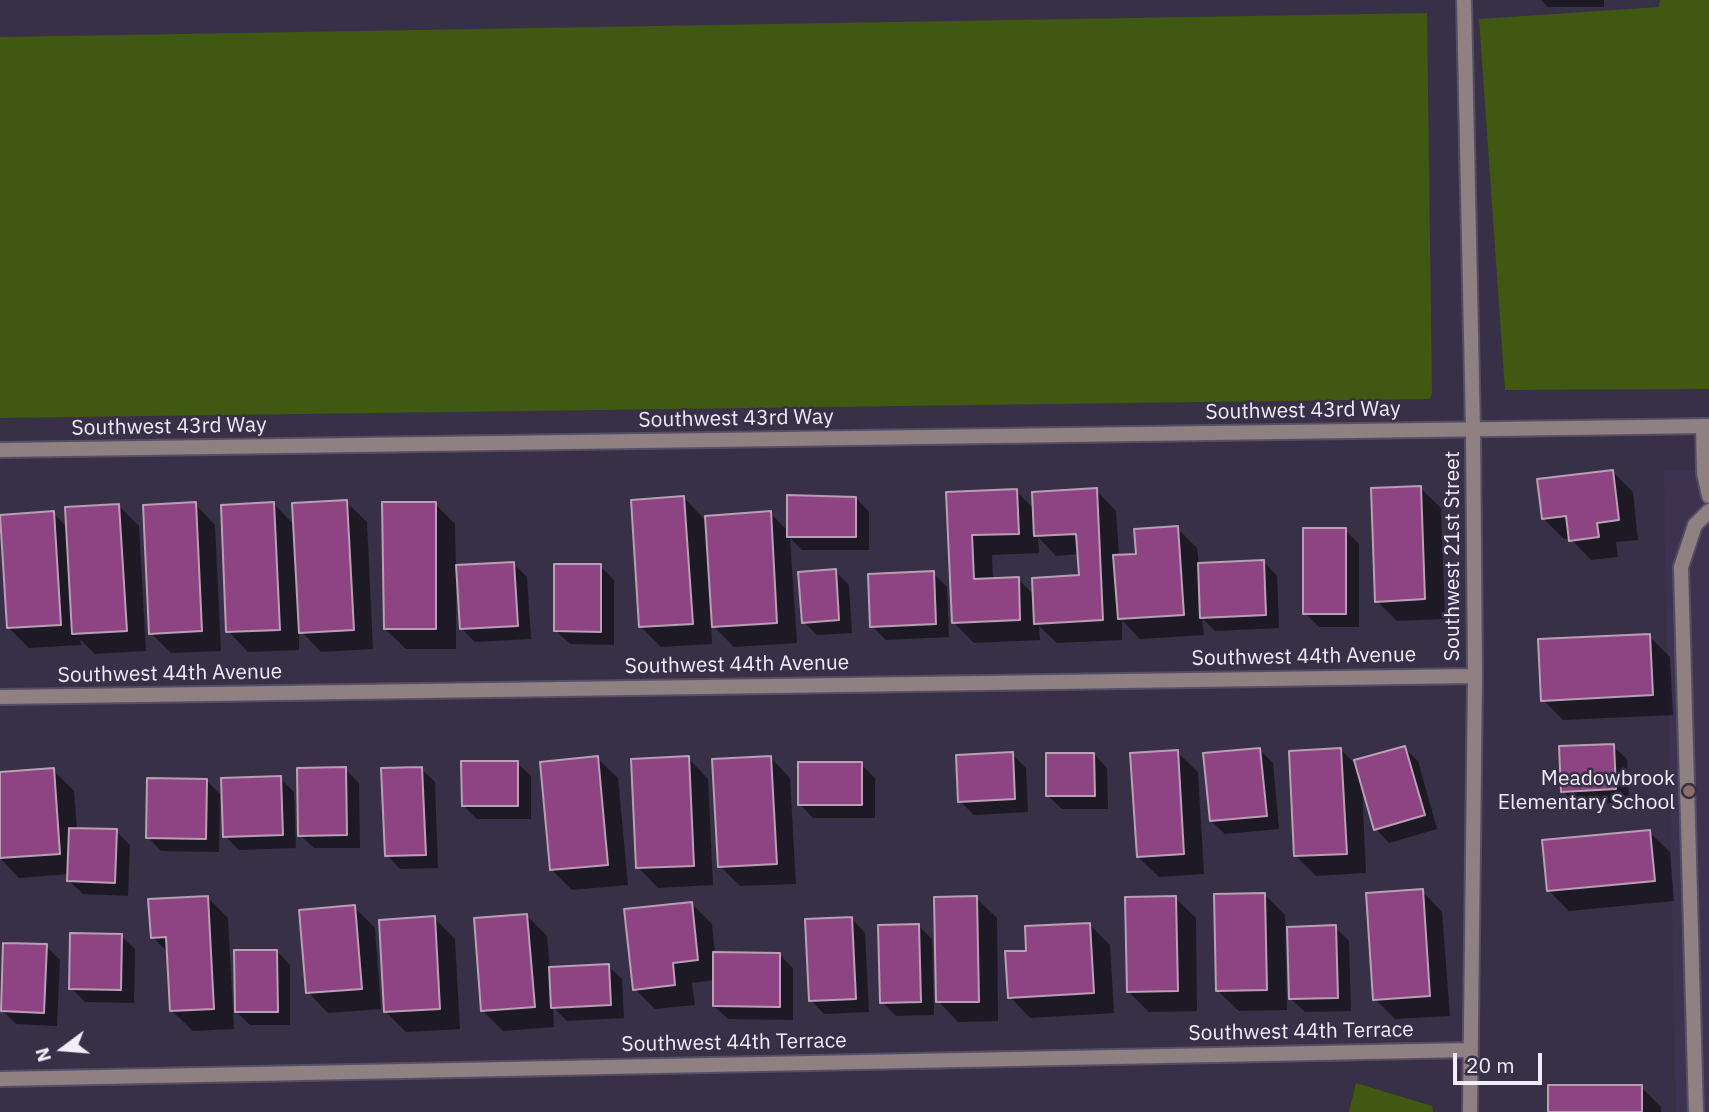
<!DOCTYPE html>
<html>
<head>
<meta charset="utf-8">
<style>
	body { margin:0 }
	#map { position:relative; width:1709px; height:1112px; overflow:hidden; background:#373047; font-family:"IBM Plex Sans",sans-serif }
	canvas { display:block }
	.north { position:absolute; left:28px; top:1014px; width:70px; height:70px; -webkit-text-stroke:5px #373047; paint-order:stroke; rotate:254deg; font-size:19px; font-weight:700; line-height:28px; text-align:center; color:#f1edfc }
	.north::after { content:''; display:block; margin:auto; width:24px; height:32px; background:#f1edfc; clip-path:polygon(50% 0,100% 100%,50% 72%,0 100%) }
	.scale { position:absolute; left:1453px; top:1053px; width:89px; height:32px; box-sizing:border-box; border:4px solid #f1edfc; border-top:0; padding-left:9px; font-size:21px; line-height:24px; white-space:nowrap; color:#f1edfc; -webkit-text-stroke:5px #373047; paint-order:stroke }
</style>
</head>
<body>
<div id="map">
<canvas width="1709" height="1112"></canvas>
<div class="north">N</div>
<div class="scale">20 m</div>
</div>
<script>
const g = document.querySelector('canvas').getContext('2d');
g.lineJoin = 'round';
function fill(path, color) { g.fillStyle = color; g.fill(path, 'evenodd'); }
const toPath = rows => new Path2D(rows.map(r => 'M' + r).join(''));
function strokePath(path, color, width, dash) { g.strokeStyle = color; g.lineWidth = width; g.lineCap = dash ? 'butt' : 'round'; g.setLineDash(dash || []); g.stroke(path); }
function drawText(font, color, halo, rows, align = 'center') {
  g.font = font + ' "IBM Plex Sans",sans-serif'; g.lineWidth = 5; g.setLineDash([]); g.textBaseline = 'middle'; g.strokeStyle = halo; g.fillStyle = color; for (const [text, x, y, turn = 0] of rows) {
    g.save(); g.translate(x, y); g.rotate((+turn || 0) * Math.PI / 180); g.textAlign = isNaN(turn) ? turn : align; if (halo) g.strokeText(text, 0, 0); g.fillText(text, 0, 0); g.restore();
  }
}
const built = toPath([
	[1664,470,1709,471,1709,1112,1676,1112]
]);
const green = toPath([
	[1660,0,1709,0,1709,389,1505,390,1479,19,1659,7],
	[1427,13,1432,393,1430,399,0,418,0,37],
	[1356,1083,1432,1106,1433,1112,1349,1112]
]);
const shadow = toPath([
	[1541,0,1604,0,1604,7,1548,7],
	[1613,472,1633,492,1638,540,1616,542,1618,557,1591,560,1570,538,1564,539,1543,518],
	[1420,488,1441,508,1445,619,1397,621,1377,601],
	[1096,490,1116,511,1119,557,1138,555,1177,528,1197,548,1199,565,1264,562,1277,576,1279,628,1215,631,1202,618,1204,635,1140,639,1122,620,1122,640,1057,643,1039,626,1040,640,974,643,953,622,948,494,1016,491,1034,509],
	[1038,537,1056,556,1079,554,1080,577,1035,596,1018,579,993,580,992,555,1039,553],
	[684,498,707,522,770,513,789,532,856,498,869,512,869,550,802,550,790,538,797,643,734,647,711,624,712,644,661,647,640,626],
	[346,502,367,522,373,649,321,652,299,629,299,650,248,652,228,631,274,504,295,526],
	[195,504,215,525,221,651,171,653,151,633],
	[435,504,455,524,456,566,514,564,527,577,531,639,475,642,461,628,459,580,456,580,456,649,406,649,385,629],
	[119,506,139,526,146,651,95,654,80,639,81,645,29,648,9,628,53,513,68,528],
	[1345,530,1359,544,1359,627,1319,627,1305,613],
	[600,566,614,580,614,645,570,644,556,631],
	[835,571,849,585,852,633,817,635,804,622],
	[933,573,947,587,949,637,886,640,872,626],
	[1649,636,1670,657,1673,715,1563,720,1543,700],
	[1613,746,1627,759,1629,802,1577,804,1563,791],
	[1404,748,1418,761,1437,829,1389,843,1376,829,1362,787,1366,873,1316,876,1296,856,1341,750,1358,767],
	[1259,749,1273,763,1279,829,1225,834,1211,821],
	[1177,752,1198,772,1204,874,1159,877,1138,857],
	[1012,754,1026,768,1028,812,974,815,960,801],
	[1094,754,1107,768,1108,809,1062,809,1048,796],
	[770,757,790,778,796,884,740,886,720,866],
	[597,758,618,778,628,885,572,890,552,870],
	[688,758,708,779,713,885,658,888,638,867],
	[517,763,531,776,531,819,477,819,463,805],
	[861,764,875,778,875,818,813,818,800,804],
	[345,769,359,783,360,848,314,848,300,835],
	[421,769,435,782,438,868,400,869,387,855],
	[53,770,74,791,77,830,116,831,130,845,128,896,83,894,69,881,69,874,19,878,0,858,0,774],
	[280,778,294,792,296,848,239,850,225,836],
	[206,780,220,794,219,852,161,851,148,837],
	[1649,832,1670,852,1674,901,1569,911,1548,890],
	[1422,891,1442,912,1450,1016,1395,1019,1375,999],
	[1265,895,1285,915,1287,1010,1239,1011,1218,991],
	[207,897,228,918,234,1029,193,1031,172,1011,169,954,153,937],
	[976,898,997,918,998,1021,958,1022,938,1001],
	[1175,898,1196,918,1197,1011,1149,1012,1128,991],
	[691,903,712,924,715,954,779,954,793,968,793,1020,728,1019,714,1006,715,980,692,983,695,1005,655,1009,635,989],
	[354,907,375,928,381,1009,328,1013,308,992],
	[527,916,547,936,550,969,608,966,622,979,624,1018,567,1021,553,1007,554,1027,503,1031,482,1010],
	[434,918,455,939,460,1029,406,1032,386,1012],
	[852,919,865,933,869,1012,824,1014,811,1000],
	[1090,925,1110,945,1114,1013,1030,1018,1010,997,1028,952],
	[919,926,932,939,934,1015,896,1016,882,1002],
	[1335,927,1349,941,1351,1011,1305,1012,1291,999],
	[121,936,135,949,134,1003,85,1002,71,988],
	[46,946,60,960,57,1026,16,1024,2,1010],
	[277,951,290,965,290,1025,250,1025,236,1011],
	[1641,1087,1661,1107,1661,1112,1550,1112]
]);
const building = toPath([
	[1613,470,1619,520,1597,523,1599,537,1569,541,1566,516,1542,519,1537,479,1613,470],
	[1421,486,1425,599,1375,602,1371,488,1421,486],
	[1097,488,1103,620,1034,624,1032,578,1079,575,1076,534,1034,536,1032,492,1097,488],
	[1017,489,1019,534,972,535,974,579,1019,577,1020,620,952,623,946,492,1017,489],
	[787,495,856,497,856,537,787,537,787,495],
	[684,496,693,624,639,627,631,500,684,496],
	[347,500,354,630,299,633,292,503,347,500],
	[196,502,202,631,149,634,143,505,196,502],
	[274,502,280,630,226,632,221,505,274,502],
	[382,502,436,502,436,629,384,629,382,502],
	[119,504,127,631,72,634,65,507,119,504],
	[54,511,61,625,7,628,0,515,54,511],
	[771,511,777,623,712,627,705,516,771,511],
	[1178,526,1184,615,1118,619,1113,555,1136,554,1134,529,1178,526],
	[1303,528,1346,528,1346,614,1303,614,1303,528],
	[1264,560,1266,615,1200,618,1198,563,1264,560],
	[514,562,518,626,460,629,456,565,514,562],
	[554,564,601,564,601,632,554,631,554,564],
	[836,569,839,620,802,623,798,572,836,569],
	[934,571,936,624,870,627,868,574,934,571],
	[1650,634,1653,695,1541,701,1538,639,1650,634],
	[1614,744,1616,789,1561,792,1559,746,1614,744],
	[1405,746,1425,815,1374,830,1354,760,1405,746],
	[1260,748,1267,816,1210,821,1203,753,1260,748],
	[1341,748,1347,854,1294,856,1289,751,1341,748],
	[1178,750,1184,854,1137,857,1130,753,1178,750],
	[1013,752,1015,799,958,802,956,755,1013,752],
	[1046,753,1094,753,1095,796,1046,796,1046,753],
	[598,756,608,865,550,870,540,762,598,756],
	[689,756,694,866,636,868,631,759,689,756],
	[771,756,777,864,718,867,712,759,771,756],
	[461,761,518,761,518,806,462,806,461,761],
	[798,762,862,762,862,805,798,805,798,762],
	[346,767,347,835,298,836,297,768,346,767],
	[422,767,426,855,385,856,381,768,422,767],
	[54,768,60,854,0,858,0,772,54,768],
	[281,776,283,835,223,837,221,778,281,776],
	[147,778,207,779,206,839,146,838,147,778],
	[69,828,117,829,115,883,67,881,69,828],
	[1650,830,1655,881,1547,891,1542,840,1650,830],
	[1423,889,1430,996,1373,1000,1366,893,1423,889],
	[1265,893,1267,990,1216,991,1214,894,1265,893],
	[208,896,214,1009,170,1011,166,937,151,938,148,899,208,896],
	[977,896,979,1002,936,1002,934,897,977,896],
	[1176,896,1178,991,1127,992,1125,897,1176,896],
	[692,902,698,960,673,963,675,985,633,990,624,909,692,902],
	[355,905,362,989,306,993,299,910,355,905],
	[527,914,535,1007,481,1011,474,918,527,914],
	[435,916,440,1009,384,1012,379,920,435,916],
	[852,917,856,999,809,1001,805,919,852,917],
	[1090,923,1094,993,1008,998,1005,951,1026,951,1025,926,1090,923],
	[919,924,921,1002,880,1003,878,925,919,924],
	[1336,925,1338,998,1289,999,1287,927,1336,925],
	[70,933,122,934,121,990,69,989,70,933],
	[3,943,47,944,44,1013,1,1011,3,943],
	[234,950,277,950,278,1012,235,1012,234,950],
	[713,952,780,953,780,1007,713,1006,713,952],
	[609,964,611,1005,551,1008,549,967,609,964],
	[1548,1085,1642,1085,1642,1112,1548,1112,1548,1085]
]);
const service = toPath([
	[1703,426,1704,473,1709,496],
	[1696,1112,1681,567,1695,525,1709,511]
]);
const minor = toPath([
	[1464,0,1473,429,1475,676,1470,1112],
	[0,450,1709,426],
	[0,697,1475,676],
	[0,1079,1469,1050]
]);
const markers = [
	[1689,791,7,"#8d6e63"]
];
const streetNames = [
	["Southwest 43rd Way",1303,411,-1],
	["Southwest 43rd Way",736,419,-1],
	["Southwest 43rd Way",169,427,-1],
	["Southwest 21st Street",1453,556,-90],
	["Southwest 44th Avenue",1304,657,-1],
	["Southwest 44th Avenue",737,665,-1],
	["Southwest 44th Avenue",170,674,-1],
	["Southwest 44th Terrace",1301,1032,-1],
	["Southwest 44th Terrace",734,1043,-1]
];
const poiNames = [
	["Meadowbrook",1675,779],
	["Elementary School",1675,803]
];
fill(built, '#3d3351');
fill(green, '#405811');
fill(shadow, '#0007');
fill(building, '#8e4483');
strokePath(building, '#ba9fb4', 2);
strokePath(service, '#554e64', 18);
strokePath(minor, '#554e64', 18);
strokePath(service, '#8f8081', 14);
strokePath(minor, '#8f8081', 14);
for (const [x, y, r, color] of markers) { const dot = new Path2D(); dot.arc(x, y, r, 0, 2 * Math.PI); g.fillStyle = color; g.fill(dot); strokePath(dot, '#373047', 2.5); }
drawText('21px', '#f1edfc', '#373047', streetNames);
drawText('21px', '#f1edfc', '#373047', poiNames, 'right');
</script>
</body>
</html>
